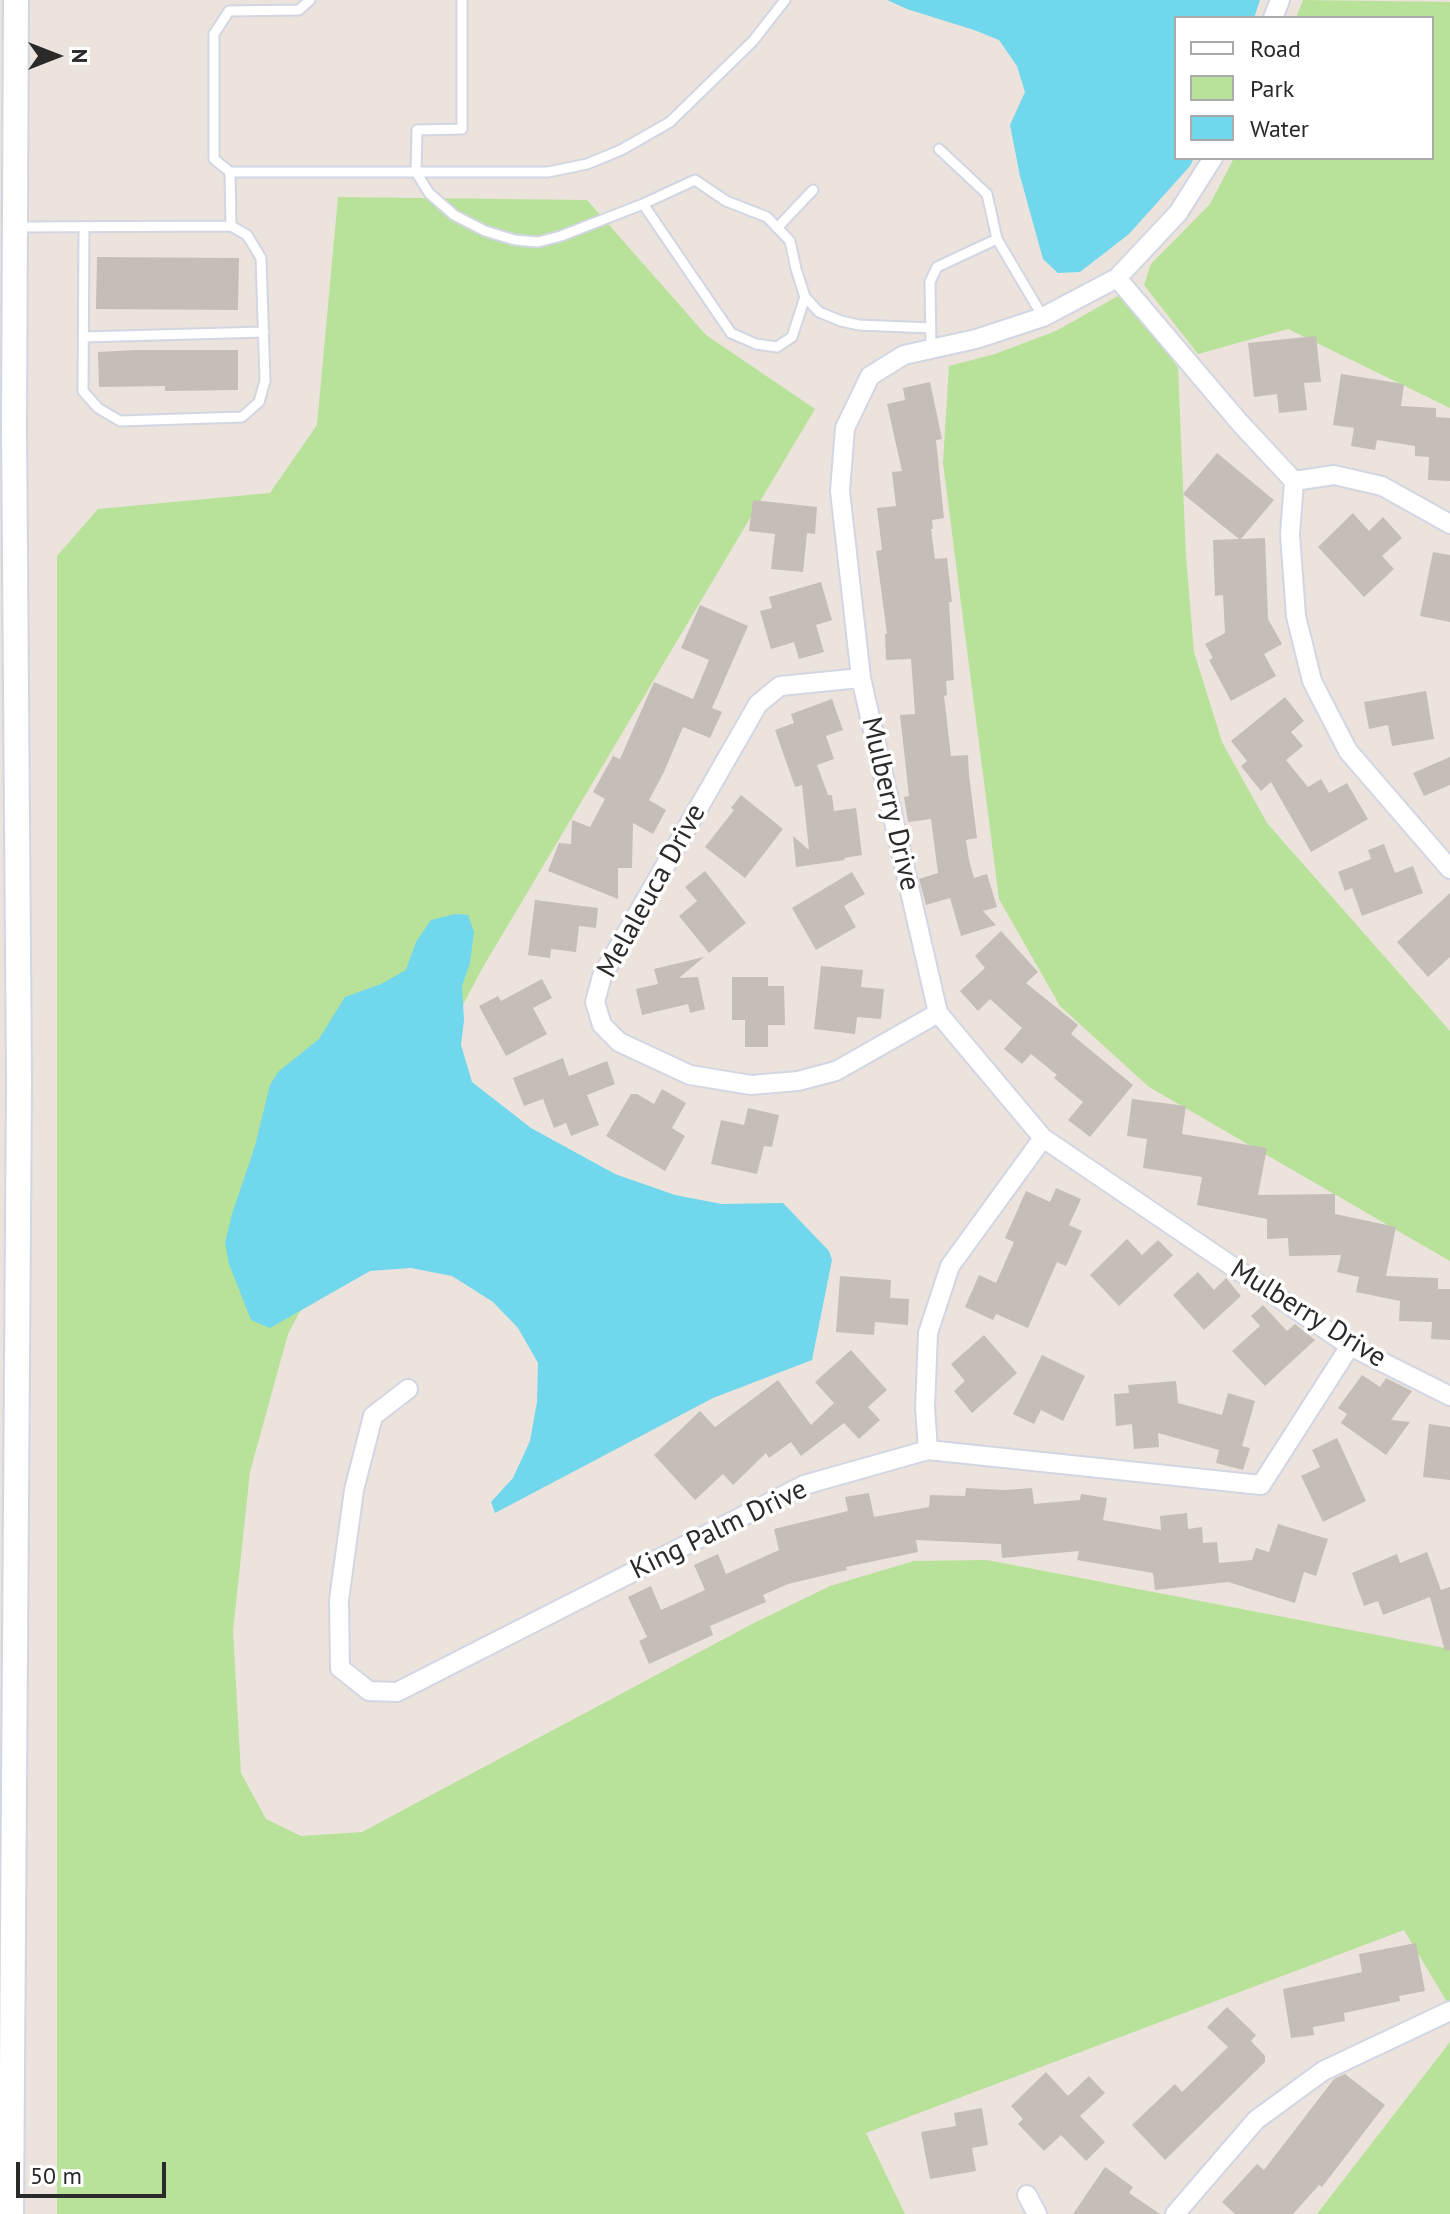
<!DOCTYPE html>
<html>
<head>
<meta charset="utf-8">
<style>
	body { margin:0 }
	#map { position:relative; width:1450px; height:2214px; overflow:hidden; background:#ece3dc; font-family:"PT Sans",sans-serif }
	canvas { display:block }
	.legend { position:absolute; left:1174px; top:16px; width:260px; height:144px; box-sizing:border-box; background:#fff; border:2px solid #aaa; margin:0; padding:10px 14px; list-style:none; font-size:24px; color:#2a2a2a }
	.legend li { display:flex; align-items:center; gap:16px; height:40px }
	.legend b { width:40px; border:2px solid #aaa }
	.north { position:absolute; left:16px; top:16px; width:80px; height:80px; -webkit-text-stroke:6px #fff; paint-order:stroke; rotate:90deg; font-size:22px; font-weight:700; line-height:32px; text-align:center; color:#2a2a2a }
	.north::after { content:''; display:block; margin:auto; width:28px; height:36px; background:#2a2a2a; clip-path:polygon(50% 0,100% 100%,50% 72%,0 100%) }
	.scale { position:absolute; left:16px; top:2162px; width:150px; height:36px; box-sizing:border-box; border:4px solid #2a2a2a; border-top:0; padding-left:10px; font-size:24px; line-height:28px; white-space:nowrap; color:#2a2a2a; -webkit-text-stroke:6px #fff; paint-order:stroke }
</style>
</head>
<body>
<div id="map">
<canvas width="1450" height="2214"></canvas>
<ul class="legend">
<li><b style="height:10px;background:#fff"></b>Road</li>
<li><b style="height:22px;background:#b8e299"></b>Park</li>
<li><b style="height:22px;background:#70d7ed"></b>Water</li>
</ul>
<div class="north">N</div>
<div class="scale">50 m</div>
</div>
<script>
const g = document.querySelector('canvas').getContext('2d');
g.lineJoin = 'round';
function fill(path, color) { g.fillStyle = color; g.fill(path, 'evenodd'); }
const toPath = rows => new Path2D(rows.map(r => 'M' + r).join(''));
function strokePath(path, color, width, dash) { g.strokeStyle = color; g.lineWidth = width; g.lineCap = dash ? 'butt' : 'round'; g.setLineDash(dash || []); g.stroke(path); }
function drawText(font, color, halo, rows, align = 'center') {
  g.font = font + ' "PT Sans",sans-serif'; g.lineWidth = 7; g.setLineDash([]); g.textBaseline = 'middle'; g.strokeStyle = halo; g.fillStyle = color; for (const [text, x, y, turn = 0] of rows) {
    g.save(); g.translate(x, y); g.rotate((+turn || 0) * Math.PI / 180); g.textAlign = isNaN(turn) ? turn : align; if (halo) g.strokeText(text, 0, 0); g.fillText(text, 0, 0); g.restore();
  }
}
const green = toPath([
	[1303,0,1450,2,1450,408,1288,329,1198,354,1144,285,1151,264,1210,204,1234,158,1432,158,1432,18,1296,18],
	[338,197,587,200,706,335,815,409,483,967,288,1334,250,1472,233,1631,241,1773,266,1819,301,1836,362,1832,752,1624,830,1586,914,1561,987,1560,1450,1649,1450,2007,1404,1930,866,2133,905,2214,57,2214,57,556,98,509,270,493,317,425],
	[1118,296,1133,303,1178,368,1186,557,1194,652,1222,742,1267,823,1450,1031,1450,1261,1149,1087,1060,1006,999,899,943,463,949,366,995,354,1056,331],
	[1450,2042,1450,2214,1317,2214]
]);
const water = toPath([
	[887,0,1260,0,1254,18,1176,18,1176,158,1194,158,1190,166,1129,234,1080,272,1058,273,1043,259,1020,176,1010,125,1025,92,1017,66,999,40,974,30,907,9],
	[455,914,468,915,474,932,470,963,462,986,464,1020,461,1045,472,1082,531,1128,615,1174,675,1195,722,1204,783,1203,829,1251,832,1260,812,1360,713,1398,495,1513,491,1502,513,1478,530,1441,537,1402,538,1363,518,1328,493,1302,452,1276,411,1268,370,1271,270,1328,251,1320,229,1264,225,1243,232,1214,255,1146,270,1085,278,1072,319,1039,345,997,381,984,406,970,416,942,431,920]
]);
const building = toPath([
	[97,257,239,258,238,310,96,309],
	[1316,336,1321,382,1304,383,1307,410,1279,413,1277,394,1254,397,1248,343],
	[136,350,238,350,238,390,165,391,165,386,99,387,98,352],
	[1341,374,1404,384,1401,406,1436,408,1436,417,1450,418,1450,481,1428,480,1429,457,1415,456,1415,446,1377,440,1375,450,1351,446,1354,428,1333,425],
	[930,382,942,439,936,440,944,518,932,520,933,529,931,529,935,559,947,558,952,602,949,602,954,680,946,681,947,695,944,696,951,756,968,755,969,775,977,838,966,840,969,860,974,878,987,874,997,907,983,911,996,925,961,936,950,898,926,905,919,879,938,873,931,819,908,822,904,797,909,796,900,715,915,714,911,659,886,660,885,634,887,634,876,551,882,550,877,508,896,506,892,472,902,471,887,404,905,400,903,388],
	[1217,453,1274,500,1241,539,1265,538,1268,619,1282,644,1264,654,1276,676,1231,701,1209,660,1213,658,1205,644,1225,633,1223,595,1215,596,1213,540,1239,539,1183,494],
	[753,500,817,507,815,534,807,533,803,572,771,569,775,534,749,531],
	[1353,513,1369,531,1383,517,1402,538,1382,556,1394,569,1364,597,1318,547],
	[1433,552,1450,555,1450,622,1420,616],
	[821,582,832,620,816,625,824,652,799,659,794,642,771,649,760,611,772,608,769,597],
	[700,605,748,626,712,708,722,712,710,738,683,727,664,772,649,800,666,810,653,834,633,823,632,868,618,868,618,899,548,871,559,843,571,844,572,820,590,827,605,799,593,792,613,756,620,759,654,682,693,699,709,660,681,648],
	[1426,691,1434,739,1392,746,1388,725,1369,729,1364,702],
	[1285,697,1304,721,1291,732,1303,746,1286,760,1308,787,1321,779,1329,793,1347,783,1368,819,1311,852,1271,782,1261,791,1241,766,1247,761,1231,741],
	[832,699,843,730,826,736,834,759,817,765,828,795,832,795,834,811,856,808,862,855,844,858,845,860,796,867,793,836,809,850,802,785,795,787,775,730,794,723,791,714],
	[1450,757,1450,785,1424,796,1413,773],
	[741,795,783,829,745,878,705,847,734,810,731,808],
	[1384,844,1395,873,1413,866,1423,893,1362,916,1352,888,1345,891,1338,872,1371,859,1368,850],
	[705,871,746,923,709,953,679,916,697,901,685,887],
	[852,872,865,894,844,906,856,927,816,950,792,908],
	[1450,893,1450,957,1428,977,1397,942],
	[535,900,598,908,596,928,579,926,576,952,551,949,550,958,528,955],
	[1001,931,1038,972,1026,983,1078,1025,1071,1034,1133,1085,1090,1137,1068,1120,1083,1102,1054,1078,1057,1075,1031,1054,1022,1064,1004,1049,1022,1028,990,999,978,1011,960,991,985,968,975,956],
	[704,957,679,978,698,977,705,1009,690,1013,688,1004,642,1015,636,989,658,984,654,969],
	[821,966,863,970,861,987,884,989,881,1019,857,1017,855,1034,814,1029],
	[732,977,768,977,768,986,784,986,785,1025,768,1025,768,1047,745,1047,745,1020,732,1020],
	[542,979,552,998,533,1008,547,1034,506,1056,479,1006,498,996,501,1001],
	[563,1058,569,1076,607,1061,615,1084,587,1095,599,1125,571,1136,566,1123,554,1128,543,1099,524,1106,513,1078],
	[662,1089,686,1103,672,1128,685,1136,665,1171,606,1136,631,1094,637,1094,654,1104],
	[1132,1099,1186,1106,1182,1134,1267,1148,1258,1195,1335,1194,1335,1214,1396,1227,1386,1276,1438,1278,1438,1289,1450,1289,1450,1340,1431,1339,1432,1322,1399,1321,1400,1301,1356,1292,1359,1277,1337,1272,1341,1255,1289,1256,1288,1238,1267,1239,1267,1219,1197,1205,1202,1177,1143,1168,1147,1139,1127,1136],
	[748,1108,779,1115,772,1147,764,1146,757,1174,711,1164,721,1120,744,1125],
	[1056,1188,1081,1199,1069,1225,1082,1231,1066,1266,1057,1262,1028,1328,996,1314,993,1320,965,1307,979,1275,996,1283,1014,1242,1005,1238,1026,1191,1050,1202],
	[1127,1239,1142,1255,1158,1240,1173,1255,1119,1306,1090,1275],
	[1198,1272,1214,1290,1226,1278,1241,1296,1204,1330,1173,1295],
	[840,1276,891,1280,890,1298,909,1299,908,1325,875,1322,874,1335,836,1332],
	[1263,1305,1287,1331,1295,1324,1315,1340,1265,1386,1232,1351,1260,1326,1251,1316],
	[984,1335,1017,1373,972,1413,954,1391,965,1381,951,1364],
	[851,1350,887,1390,868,1407,880,1420,859,1439,844,1423,801,1456,791,1442,769,1458,766,1453,733,1485,723,1474,695,1500,654,1455,700,1411,715,1427,778,1380,811,1425,834,1403,815,1382],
	[1042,1355,1085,1376,1063,1421,1041,1410,1034,1424,1013,1414],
	[1362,1375,1380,1387,1386,1378,1412,1391,1391,1420,1410,1422,1386,1455,1341,1423,1347,1414,1338,1408],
	[1176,1381,1178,1403,1222,1415,1228,1393,1255,1401,1242,1446,1250,1448,1243,1470,1216,1463,1219,1450,1158,1433,1159,1447,1134,1449,1132,1424,1116,1426,1114,1394,1129,1393,1128,1385],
	[1429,1424,1450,1427,1450,1480,1423,1477],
	[1337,1438,1366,1501,1323,1522,1301,1476,1320,1467,1312,1450],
	[966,1488,1005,1490,1032,1488,1034,1504,1080,1500,1081,1494,1107,1498,1103,1520,1161,1530,1160,1516,1187,1513,1188,1529,1202,1527,1203,1543,1217,1542,1219,1563,1252,1560,1256,1548,1269,1552,1278,1524,1328,1539,1316,1576,1304,1572,1295,1603,1228,1582,1155,1590,1153,1573,1077,1560,1079,1551,1002,1558,1001,1544,916,1540,918,1552,846,1567,847,1570,788,1584,763,1595,766,1602,710,1626,713,1635,649,1664,639,1641,647,1637,628,1597,651,1586,661,1610,705,1590,694,1565,718,1554,726,1574,779,1550,774,1529,848,1511,845,1497,869,1493,874,1517,929,1507,930,1495,965,1496],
	[1427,1552,1441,1590,1450,1587,1450,1650,1445,1651,1430,1597,1383,1615,1378,1601,1364,1606,1352,1573,1397,1554,1400,1563],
	[1416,1943,1425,1991,1399,1996,1400,2001,1344,2013,1345,2021,1313,2027,1314,2035,1291,2038,1283,1989,1362,1972,1359,1954],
	[1227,2007,1256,2035,1251,2041,1265,2056,1265,2062,1165,2160,1132,2125,1175,2084,1182,2092,1228,2047,1207,2027],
	[1046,2072,1068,2096,1089,2076,1105,2093,1080,2116,1105,2142,1086,2161,1061,2135,1044,2151,1018,2124,1023,2119,1011,2106],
	[1345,2074,1385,2105,1322,2187,1319,2185,1293,2214,1235,2214,1222,2202,1257,2164,1264,2170,1334,2079],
	[982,2108,988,2145,972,2148,976,2171,930,2179,921,2132,956,2126,954,2113],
	[1105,2167,1133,2187,1129,2193,1160,2214,1073,2214]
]);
const service = toPath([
	[462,0,462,129,417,130,416,172,429,193,454,215,485,231,515,240,538,242,561,236,643,204],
	[939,149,987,194,997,239],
	[230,172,214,159,214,34,229,11,299,10,310,0],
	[18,227,231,226,230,172,548,172,587,164,621,150,670,122,753,41,785,0],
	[84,227,83,391,98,408,120,421,242,417,259,402,265,381,261,258,247,235,231,226],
	[777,228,813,190],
	[805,297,792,337,777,347,756,344,731,333,643,204,695,180,726,201,767,217,790,241,796,269,805,297,819,312,841,321,859,325,931,328],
	[83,337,264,332],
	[931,349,930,282,937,267,997,239,1043,317]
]);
const minor = toPath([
	[1273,18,1280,0],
	[1213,158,1178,213,1117,278,1043,317,976,339,904,355,870,376,845,428,840,491,861,678,938,1013,1043,1138,1350,1346,1450,1396],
	[1117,278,1240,423,1294,481,1290,535,1296,616,1312,681,1348,751,1450,869],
	[1294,481,1334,475,1382,486,1450,524],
	[861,678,780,686,758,704,602,976,595,1002,602,1025,619,1042,690,1075,751,1085,798,1081,836,1071,938,1013],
	[408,1389,373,1416,354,1490,339,1600,340,1668,369,1691,397,1692,804,1485,928,1450,1261,1485,1350,1346],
	[928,1450,925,1408,928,1333,950,1266,1043,1138],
	[1027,2195,1037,2214],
	[1175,2214,1256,2120,1323,2071,1450,2011]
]);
const tertiary = toPath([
	[11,2214,19,1082,14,427,16,0]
]);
const streetNames = [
	["Mulberry Drive",890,804,77],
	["Melaleuca Drive",652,891,-61],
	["Mulberry Drive",1308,1314,32],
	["King Palm Drive",719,1530,-26]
];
fill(green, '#b8e299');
fill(water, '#70d7ed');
fill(building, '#c4bdb8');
strokePath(service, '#d1d6e2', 13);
strokePath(minor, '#d1d6e2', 22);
strokePath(tertiary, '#d1d6e2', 28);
strokePath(service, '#fff', 9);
strokePath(minor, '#fff', 18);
strokePath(tertiary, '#fff', 24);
drawText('28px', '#2a2a2a', '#fff', streetNames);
</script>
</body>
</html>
